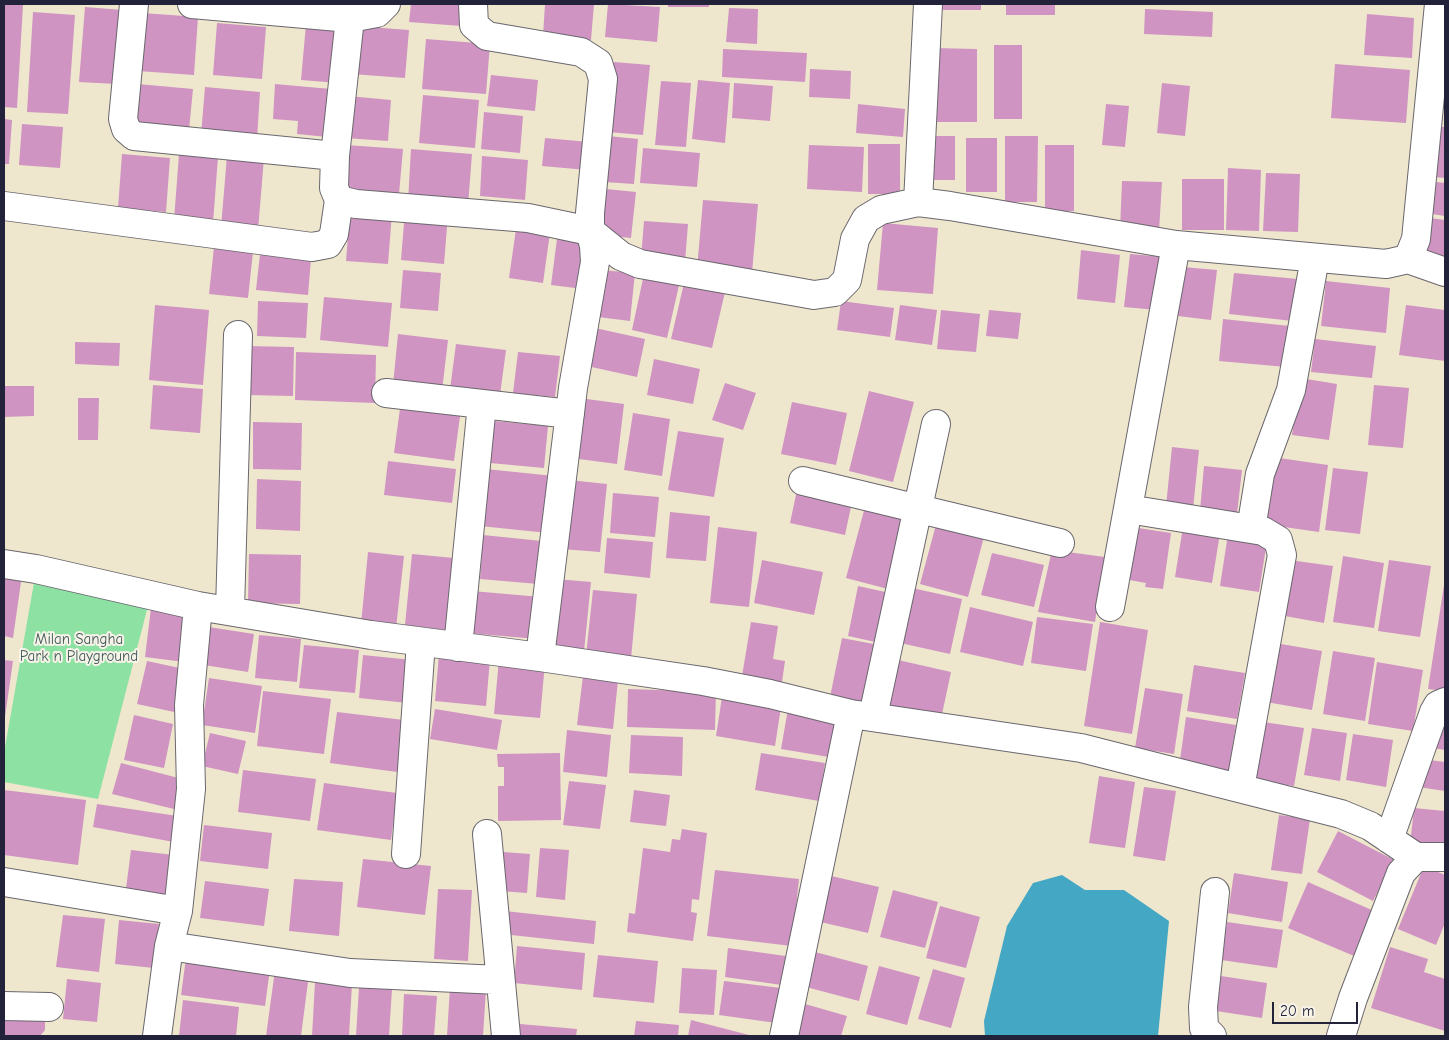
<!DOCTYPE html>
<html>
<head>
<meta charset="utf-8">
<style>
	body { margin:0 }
	#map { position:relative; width:1449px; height:1040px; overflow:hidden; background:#efe7cd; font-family:"Comic Neue",sans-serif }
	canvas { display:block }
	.frame { position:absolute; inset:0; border:5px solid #22223b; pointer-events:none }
	.scale { position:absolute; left:1272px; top:1002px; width:86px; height:22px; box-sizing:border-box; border:2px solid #22223b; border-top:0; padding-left:6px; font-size:15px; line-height:18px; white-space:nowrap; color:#22223b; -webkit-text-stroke:4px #f7f3e8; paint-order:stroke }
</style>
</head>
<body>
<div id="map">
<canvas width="1449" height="1040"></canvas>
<div class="frame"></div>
<div class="scale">20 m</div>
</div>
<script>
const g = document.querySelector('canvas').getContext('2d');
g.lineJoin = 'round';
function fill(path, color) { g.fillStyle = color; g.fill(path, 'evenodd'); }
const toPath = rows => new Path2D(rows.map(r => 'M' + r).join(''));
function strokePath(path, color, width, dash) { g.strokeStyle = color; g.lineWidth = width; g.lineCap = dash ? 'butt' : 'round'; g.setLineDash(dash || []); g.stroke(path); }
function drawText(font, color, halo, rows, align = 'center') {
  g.font = font + ' "Comic Neue",sans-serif'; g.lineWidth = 4; g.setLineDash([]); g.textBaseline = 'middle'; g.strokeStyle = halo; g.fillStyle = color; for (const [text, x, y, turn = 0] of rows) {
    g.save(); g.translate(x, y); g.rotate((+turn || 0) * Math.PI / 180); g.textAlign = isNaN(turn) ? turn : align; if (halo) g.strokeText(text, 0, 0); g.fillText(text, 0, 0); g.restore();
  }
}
const green = toPath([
	[35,577,149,602,98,799,4,782,4,753]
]);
const water = toPath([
	[1062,875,1085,890,1124,890,1169,921,1158,1036,985,1036,984,1021,1007,926,1033,883]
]);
const building = toPath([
	[4,4,23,5,17,108,4,107],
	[411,4,462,4,461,26,409,22],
	[545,4,594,4,591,40,543,36],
	[608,4,660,7,657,42,605,37],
	[668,4,709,4,709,7,668,7],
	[942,4,981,4,981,10,942,10],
	[1006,4,1055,4,1055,15,1006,15],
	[85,7,123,10,116,84,79,82],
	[729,8,758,9,757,44,726,42],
	[1145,9,1213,12,1212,37,1144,34],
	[33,12,75,15,68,114,27,112],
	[143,13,198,17,194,75,138,71],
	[1367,14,1414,18,1412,58,1364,55],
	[217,23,266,27,262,79,213,75],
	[306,24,342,27,338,83,301,80],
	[356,26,409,30,405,78,352,74],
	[426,39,490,44,486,94,422,89],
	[994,45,1022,45,1022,119,994,119],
	[933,48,977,49,977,122,933,122],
	[723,49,807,53,805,82,722,77],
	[614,62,650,65,643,135,608,132],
	[1335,64,1410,70,1406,123,1331,118],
	[810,69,851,71,850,99,809,97],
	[491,75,538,80,535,111,487,106],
	[698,80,730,83,725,143,692,139],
	[661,81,691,83,686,147,655,145],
	[734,83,773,86,770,121,732,118],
	[1162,83,1190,86,1185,136,1157,133],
	[138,84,193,89,189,130,135,126],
	[275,84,331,89,327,137,297,134,298,121,273,119],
	[205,87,260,92,257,139,201,135],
	[423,95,479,100,475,148,419,143],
	[348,96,391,100,388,141,345,138],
	[858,104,905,109,903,137,856,133],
	[1106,104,1129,106,1125,147,1102,145],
	[484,112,523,116,520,153,481,149],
	[4,119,12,120,9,164,4,164],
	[22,124,63,127,60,168,19,165],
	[1435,127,1445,127,1445,178,1433,177],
	[608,136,638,139,634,184,604,182],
	[931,136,955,136,955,180,931,180],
	[1005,136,1038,136,1037,202,1005,202],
	[545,138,589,142,587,170,542,166],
	[966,138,997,138,997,192,966,192],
	[868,144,900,144,900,194,868,194],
	[346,145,403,149,399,194,342,190],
	[809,145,864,147,862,192,807,189],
	[1045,145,1074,145,1074,211,1045,211],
	[643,148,700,153,697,187,640,183],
	[411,149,472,154,468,205,408,201],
	[122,154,170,158,166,212,118,208],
	[179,154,218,157,213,223,174,220],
	[227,156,264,158,258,230,221,227],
	[482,156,528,160,525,200,480,196],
	[1228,168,1261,170,1259,231,1226,230],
	[1266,173,1300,174,1298,232,1263,231],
	[1182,179,1224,179,1224,230,1182,230],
	[1122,181,1162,182,1159,231,1120,229],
	[1429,181,1445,183,1445,216,1425,213],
	[606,189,636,192,631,238,601,235],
	[703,200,758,204,752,273,697,269],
	[350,210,392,213,388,264,346,261],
	[405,211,448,215,444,264,401,260],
	[1423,217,1445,220,1445,259,1418,256],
	[644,221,688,224,685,262,641,258],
	[883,223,938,228,933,294,877,290],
	[516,229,550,233,543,283,509,278],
	[557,239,589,244,583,289,551,285],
	[214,247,253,252,248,298,209,294],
	[1081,250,1120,255,1115,303,1077,299],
	[260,254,311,259,308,295,256,290],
	[1130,254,1163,257,1157,310,1124,307],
	[1183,267,1217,270,1211,320,1178,316],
	[403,270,441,273,438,311,400,308],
	[602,270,635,273,630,321,598,317],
	[1234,273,1298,279,1293,321,1229,314],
	[644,274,680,281,667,338,632,330],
	[1326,281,1390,288,1386,333,1321,326],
	[684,283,725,292,712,348,671,339],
	[324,297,392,303,388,347,320,340],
	[258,301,308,303,306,338,257,336],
	[841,301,894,308,890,337,837,330],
	[155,305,209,310,203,385,149,380],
	[900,305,937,310,932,345,895,340],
	[1406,305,1445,310,1445,361,1399,355],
	[941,310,980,314,976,352,937,349],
	[989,310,1021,313,1018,339,986,336],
	[1223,319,1290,326,1286,367,1219,361],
	[595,328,645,339,637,377,587,366],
	[398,334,448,340,442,391,393,385],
	[1315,339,1376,346,1372,378,1311,372],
	[75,342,120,343,119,366,75,364],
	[456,344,506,350,500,395,450,389],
	[247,346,294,347,293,396,246,395],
	[296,352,376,355,375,403,295,400],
	[518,352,560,356,555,397,513,393],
	[654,359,700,369,693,404,647,395],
	[1300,378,1337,384,1329,440,1292,435],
	[725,383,756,393,743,430,712,420],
	[153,385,203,389,200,433,150,429],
	[1374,385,1409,388,1403,448,1368,445],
	[4,386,34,386,34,416,4,417],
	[869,391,914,402,893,482,849,471],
	[78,398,99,398,98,440,78,440],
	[579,398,624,404,617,464,571,458],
	[401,401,461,409,454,461,394,453],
	[792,402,847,413,836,465,781,454],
	[633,413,670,419,662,476,624,470],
	[494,421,548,426,544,468,490,463],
	[253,422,302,423,301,470,253,469],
	[678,431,724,438,714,497,668,490],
	[1172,447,1199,450,1193,509,1166,506],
	[1272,457,1328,465,1319,532,1263,524],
	[388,461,456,469,452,503,384,495],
	[1204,466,1242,470,1237,514,1200,510],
	[1333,468,1368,472,1360,534,1325,530],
	[486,469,554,476,548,533,480,526],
	[257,479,301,481,300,531,256,529],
	[569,480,607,484,600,552,562,549],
	[797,490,852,502,845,535,790,523],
	[613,493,659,497,655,537,610,533],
	[866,503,907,514,888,589,846,578],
	[670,512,710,516,706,561,666,558],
	[937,521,985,533,968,597,920,584],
	[718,527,757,532,749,607,710,603],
	[1132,527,1171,533,1163,589,1145,587,1146,583,1124,579],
	[1183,527,1220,533,1212,583,1175,577],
	[1228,534,1267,541,1259,592,1220,586],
	[483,535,542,541,538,584,480,579],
	[607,538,653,542,650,578,604,573],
	[1052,550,1105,557,1095,622,1038,612],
	[368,552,404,556,396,628,361,624],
	[992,553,1044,565,1034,607,981,595],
	[249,554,301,555,300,604,248,603],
	[412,554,454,558,447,630,405,625],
	[1343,556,1384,563,1374,628,1333,622],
	[762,560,823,572,814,615,754,603],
	[1289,560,1333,566,1324,623,1279,615],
	[1389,560,1431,566,1420,637,1378,631],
	[4,572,22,575,13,638,4,636],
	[556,579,591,582,584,652,550,648],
	[1444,585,1445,585,1445,691,1428,689],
	[858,586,890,593,880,643,848,636],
	[912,588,962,599,950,654,900,643],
	[593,590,637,594,631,659,586,655],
	[472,591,541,597,537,639,468,633],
	[970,607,1033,622,1023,666,960,652],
	[151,608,191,614,184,662,145,657],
	[1037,617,1093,624,1086,671,1031,663],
	[751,622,778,626,773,659,785,661,782,682,742,676],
	[1100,622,1148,630,1132,734,1084,726],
	[209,627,254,634,248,672,204,665],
	[259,635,301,639,297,682,255,678],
	[842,638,879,645,867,704,830,697],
	[1275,643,1322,651,1312,710,1266,702],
	[304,645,359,650,355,693,299,688],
	[1333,651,1375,658,1365,721,1323,714],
	[439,654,490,659,486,706,435,701],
	[363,655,412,660,408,703,359,698],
	[499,659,545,663,540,718,494,714],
	[4,660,13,661,5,717,4,717],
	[898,660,951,672,941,719,888,707],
	[147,661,189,670,179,713,137,704],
	[1377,662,1423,670,1413,731,1368,724],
	[1194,665,1245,673,1237,719,1187,711],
	[583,676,618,680,613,729,577,725],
	[209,678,262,686,255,733,202,725],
	[1145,688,1183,694,1174,754,1135,748],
	[628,689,716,692,715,730,627,727],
	[263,691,331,699,324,754,257,746],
	[722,697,781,707,775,746,716,736],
	[435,709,502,720,497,750,430,739],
	[788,709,835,717,829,757,781,749],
	[337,712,404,720,397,772,330,763],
	[134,715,173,724,164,768,124,760],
	[1186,717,1236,725,1228,774,1179,767],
	[1445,717,1445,750,1433,748],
	[1263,722,1304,728,1294,786,1253,780],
	[1312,728,1347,733,1340,781,1304,775],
	[567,730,611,735,607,777,563,772],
	[210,733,246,741,238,774,202,766],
	[1353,734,1393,740,1386,787,1346,780],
	[631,735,683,737,682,776,629,773],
	[560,753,561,820,498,821,498,786,504,786,504,767,498,767,497,754],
	[761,753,825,763,819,801,755,790],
	[1422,759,1445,762,1445,791,1418,787],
	[121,763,186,780,178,810,112,794],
	[243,770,316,779,310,821,238,812],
	[1099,776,1135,782,1125,848,1089,843],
	[569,781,606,785,600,829,563,825],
	[324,783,397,793,391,840,317,830],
	[1144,787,1176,791,1165,861,1133,856],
	[4,790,86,800,78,865,4,855],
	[634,790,670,795,666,826,630,822],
	[97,804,184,817,179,843,93,827],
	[1414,808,1445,811,1445,849,1410,845],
	[1279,815,1310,819,1302,874,1271,870],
	[204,825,272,833,268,869,200,861],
	[682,829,707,833,699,900,692,899,691,912,697,913,693,941,627,932,629,913,635,914,643,848,670,852,672,839,680,840],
	[1338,831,1394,860,1373,901,1317,872],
	[540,848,569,850,565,900,536,897],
	[131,850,174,855,168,902,125,896],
	[503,852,530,854,527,893,500,891],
	[363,859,431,866,425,915,357,907],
	[1424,866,1445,875,1445,923,1436,945,1398,929],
	[715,870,799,879,792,946,707,936],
	[1234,873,1288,882,1282,922,1228,913],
	[827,875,879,887,868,933,816,921],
	[294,879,343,882,339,936,289,931],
	[205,881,269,889,264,926,200,918],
	[1308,882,1374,911,1354,956,1288,928],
	[438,889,472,890,468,961,434,959],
	[893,890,938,902,925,948,880,937],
	[940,906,980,917,966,968,926,958],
	[505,911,596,921,594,944,502,934],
	[63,915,105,919,99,972,56,967],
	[119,920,159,924,154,968,115,964],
	[1227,922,1283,930,1277,968,1221,960],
	[517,946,585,953,582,990,514,983],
	[1390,947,1428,959,1424,972,1445,979,1445,1031,1371,1008],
	[728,948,793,957,789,986,725,977],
	[815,952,868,966,859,1001,806,987],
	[598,955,658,961,654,1003,593,997],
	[186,958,270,969,265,1006,181,995],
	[879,966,920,977,907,1025,866,1014],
	[682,968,717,970,714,1015,679,1013],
	[933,969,965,978,951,1028,918,1019],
	[275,970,309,974,301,1036,266,1036],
	[1221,976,1267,983,1262,1018,1216,1011],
	[67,979,101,983,97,1022,63,1019],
	[724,981,781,988,776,1023,719,1015],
	[315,982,352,984,349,1036,312,1036],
	[359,987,392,989,389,1036,356,1036],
	[450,987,486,989,483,1036,447,1036],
	[404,994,437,996,434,1036,402,1036],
	[183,1000,239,1007,236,1036,179,1036],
	[798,1002,847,1016,841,1036,788,1036],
	[4,1016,45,1021,45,1030,40,1036,4,1036],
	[691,1020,753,1036,688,1036],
	[636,1021,679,1025,678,1036,634,1036],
	[520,1024,577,1029,576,1036,519,1036]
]);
const minor = toPath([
	[134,4,123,119,126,129,134,136,335,156],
	[192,4,350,18,377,13,386,4],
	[473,4,474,25,487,36,581,52,598,63,603,79,590,213,590,231,594,246,595,262,573,388,540,657],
	[350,18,335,156,334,188,339,200,356,204,528,218,590,231,621,256,640,264,814,295,835,292,847,280,855,239,866,219,881,210,918,202,950,206,1176,245,1386,264,1408,259,1416,239,1439,4],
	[918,202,928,4],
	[4,206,312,247,328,244,334,234,339,200],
	[1408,259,1445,272],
	[386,393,570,414],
	[803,481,1060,543],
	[1128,509,1263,531,1278,540,1282,555,1240,788],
	[1251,529,1260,474,1291,390,1315,258],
	[4,564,36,569,198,606,371,635,540,657,703,681,770,694,851,714,1081,748,1341,814,1370,826,1416,857],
	[1110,607,1176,245],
	[230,610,238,335],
	[458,647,482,404],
	[873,716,936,424],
	[487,834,506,1036],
	[1389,839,1434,712,1438,705,1445,702],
	[406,854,421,642],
	[4,882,178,911],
	[169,946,350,973,499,980],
	[4,1006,49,1007],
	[157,1036,169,946,178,911,191,789,189,705,198,606],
	[784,1036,851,714],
	[1212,1036,1204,1028,1203,1007,1215,892],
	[1341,1036,1353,998,1401,873,1416,857,1445,857]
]);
const parkNames = [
	["Milan Sangha",79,640],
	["Park n Playground",79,657]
];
fill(green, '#8ce1a3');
fill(water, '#44a7c4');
fill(building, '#cf94c2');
strokePath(minor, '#6a676e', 30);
strokePath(minor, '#fff', 28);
drawText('15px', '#425b5a', '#f7f3e8', parkNames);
</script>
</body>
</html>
